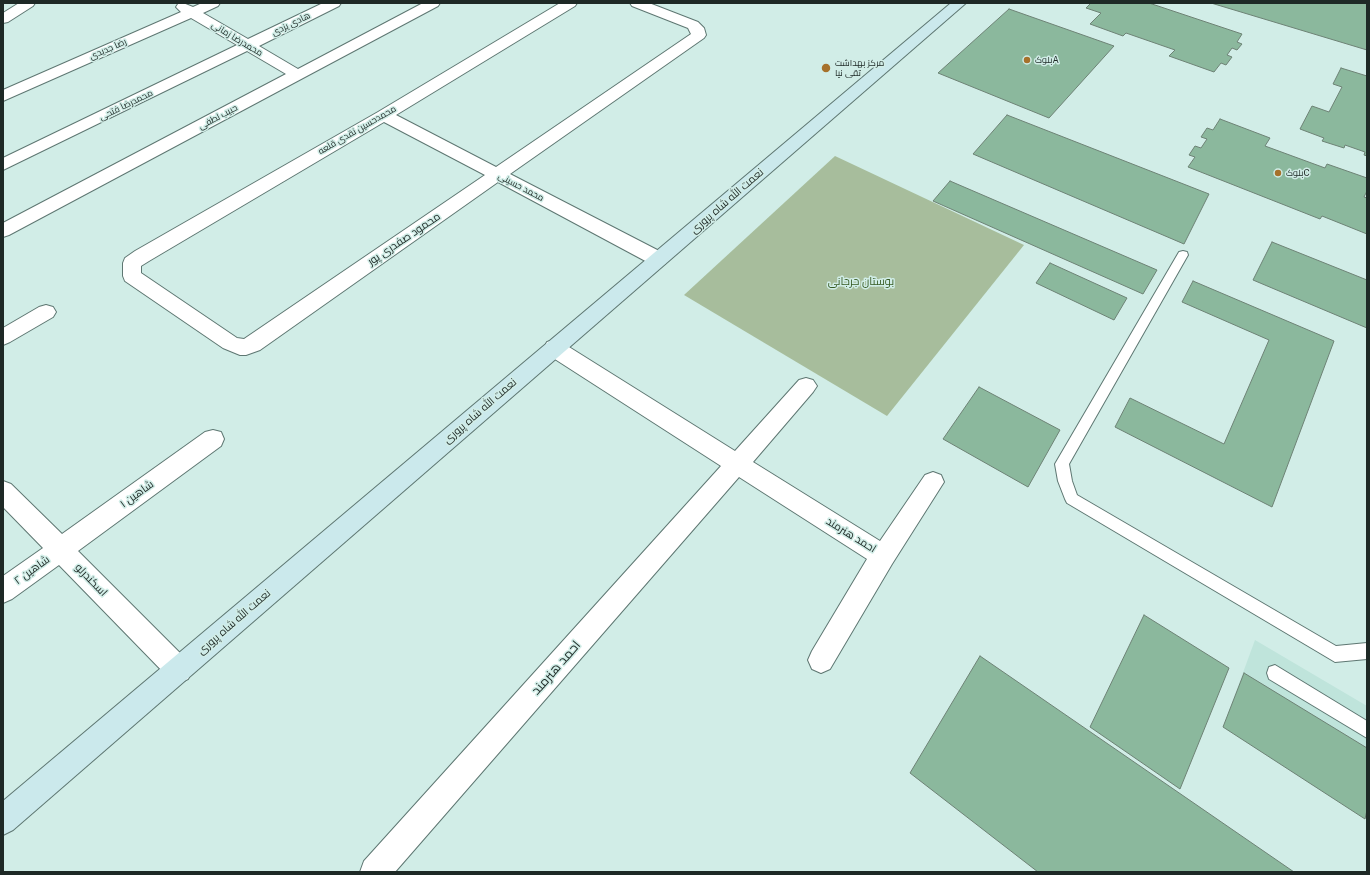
<!DOCTYPE html>
<html>
<head>
<meta charset="utf-8">
<style>
	body { margin:0 }
	#map { position:relative; width:1370px; height:875px; overflow:hidden; background:#d1ede7; font-family:"Public Sans",sans-serif }
	canvas { display:block }
	.frame { position:absolute; inset:0; border:4px solid #1e2926; pointer-events:none }
</style>
</head>
<body>
<div id="map">
<canvas width="1370" height="875"></canvas>
<div class="frame"></div>
</div>
<script>
const g = document.querySelector('canvas').getContext('2d');
g.lineJoin = 'round';
function fill(path, color) { g.fillStyle = color; g.fill(path, 'evenodd'); }
const toPath = rows => new Path2D(rows.map(r => 'M' + r).join(''));
function strokePath(path, color, width, dash) { g.strokeStyle = color; g.lineWidth = width; g.lineCap = dash ? 'butt' : 'round'; g.setLineDash(dash || []); g.stroke(path); }
function drawText(font, color, halo, rows, align = 'center') {
  g.font = font + ' "Public Sans",Cairo,sans-serif'; g.lineWidth = 3; g.setLineDash([]); g.textBaseline = 'middle'; g.strokeStyle = halo; g.fillStyle = color; for (const [text, x, y, turn = 0] of rows) {
    g.save(); g.translate(x, y); g.rotate((+turn || 0) * Math.PI / 180); g.textAlign = isNaN(turn) ? turn : align; if (halo) g.strokeText(text, 0, 0); g.fillText(text, 0, 0); g.restore();
  }
}
const built = toPath([
	[1255,640,1367,706,1367,820,1223,727]
]);
const green = toPath([
	[835,156,1024,245,887,416,684,295]
]);
const building = toPath([
	[1091,3,1149,3,1242,34,1237,42,1242,44,1237,50,1232,48,1227,55,1232,57,1226,65,1221,63,1214,72,1169,56,1175,50,1126,33,1123,36,1090,24,1101,13,1086,8,1091,3],
	[1211,3,1367,3,1367,50,1211,3],
	[1009,9,1114,46,1049,118,938,73,1009,9],
	[1341,68,1367,76,1367,156,1364,155,1365,152,1345,145,1344,148,1322,141,1324,138,1300,129,1312,106,1329,112,1342,87,1333,84,1341,68],
	[1007,115,1209,194,1184,244,973,154,1007,115],
	[1220,119,1270,138,1265,146,1325,168,1327,164,1367,178,1367,191,1364,197,1367,198,1367,234,1322,216,1320,219,1188,167,1195,157,1189,155,1195,146,1201,148,1207,139,1201,137,1207,128,1213,130,1220,119],
	[950,181,1157,270,1143,294,933,201,950,181],
	[1272,242,1367,280,1367,328,1253,280,1272,242],
	[1050,263,1127,298,1114,320,1036,283,1050,263],
	[1193,281,1334,341,1272,507,1115,427,1130,398,1224,444,1269,340,1182,302,1193,281],
	[979,387,1060,430,1028,487,943,439,979,387],
	[1144,615,1229,668,1180,789,1090,727,1144,615],
	[980,656,1294,872,1038,872,910,773,980,656],
	[1244,673,1367,748,1367,810,1365,819,1223,727,1244,673]
]);
const service = toPath([
	[1183,251,1187,252,1188,255,1069,464,1072,481,1077,495,1336,646,1367,643,1367,659,1335,662,1330,659,1067,503,1065,499,1058,481,1055,464,1179,252,1183,251],
	[1275,665,1367,721,1367,738,1269,679,1267,673,1269,667,1275,665]
]);
const minor = toPath([
	[19,3,35,3,33,6,8,22,3,23,3,13,19,3],
	[183,3,193,7,202,3,220,3,218,6,203,13,248,39,323,3,341,3,339,6,259,46,298,69,423,3,440,3,438,6,303,78,9,235,3,237,3,223,286,74,247,51,3,170,3,158,237,45,191,18,3,101,3,90,181,12,176,7,178,4,183,3],
	[560,3,577,3,575,6,396,115,496,167,691,34,688,28,632,6,630,3,649,3,698,22,704,28,706,35,704,38,510,174,665,254,667,259,665,264,658,266,651,264,498,182,260,350,246,355,240,355,223,348,125,281,123,276,123,263,125,258,135,251,378,112,560,3],
	[384,122,485,175,244,339,237,338,141,273,141,266,149,261,384,122],
	[46,305,53,307,56,312,53,317,10,342,3,345,3,328,39,307,46,305],
	[554,340,561,342,735,451,799,380,806,378,813,380,817,386,813,392,753,462,880,541,925,475,933,472,941,475,944,482,892,564,830,669,821,673,812,669,808,660,812,651,867,559,739,477,395,872,360,872,364,861,721,466,547,354,544,348,547,342,554,340],
	[213,430,221,432,224,439,221,446,78,551,188,661,192,670,188,679,179,683,170,679,59,565,12,599,3,603,3,576,43,548,3,507,3,481,11,484,62,534,205,432,213,430]
]);
const secondary = toPath([
	[951,3,966,3,13,830,3,835,3,801,951,3]
]);
const markers = [
	[1027,60,4,"#a6712b"],
	[826,68,5,"#a6712b"],
	[1278,173,4,"#a6712b"]
];
const farStreetnames = [
	["هادی یزدی",291,24,-26],
	["محمدرضا زمانی",237,39,31],
	["رضا جدیدی",108,49,-24],
	["محمدرضا فتحی",126,105,-26],
	["حبیب لطفی",218,117,-28],
	["محمدحسین نقدی قلعه",357,130,-30],
	["محمد حسینی",521,187,28]
];
const farPoinames = [
	["بلوکA",1035,60],
	["مرکز بهداشت",835,63],
	["تقی نیا",835,73],
	["بلوکC",1286,173]
];
const streetNames = [
	["نعمت الله شاه پروری",727,201,-41],
	["محمود صفدری پور",404,239,-34],
	["نعمت الله شاه پروری",480,411,-41],
	["شاهین ۱",137,494,-36],
	["احمد هنرمند",851,535,32],
	["شاهین ۲",32,570,-36],
	["اسکندرلو",91,580,46],
	["نعمت الله شاه پروری",234,622,-41]
];
const parkNames = [
	["بوستان جرجانی",861,282]
];
const nearStreetnames = [
	["احمد هنرمند",556,668,-49]
];
fill(built, '#bfe4db');
fill(green, '#a7bd9c');
fill(building, '#8bb89d');
strokePath(building, '#6d8275', 1);
strokePath(service, '#5e7772', 2);
strokePath(minor, '#5e7772', 2);
strokePath(secondary, '#5e7772', 2);
fill(service, '#fff');
fill(minor, '#fff');
fill(secondary, '#cbe9ec');
for (const [x, y, r, color] of markers) { const dot = new Path2D(); dot.arc(x, y, r, 0, 2 * Math.PI); g.fillStyle = color; g.fill(dot); strokePath(dot, '#d1ede7', 1.5); }
drawText('9px', '#1e2926', '#d1ede7', farStreetnames);
drawText('9px', '#1e2926', '#d1ede7', farPoinames, 'left');
drawText('11px', '#1e2926', '#d1ede7', streetNames);
drawText('11px', '#375b23', '#d1ede7', parkNames);
drawText('13px', '#1e2926', '#d1ede7', nearStreetnames);
</script>
</body>
</html>
